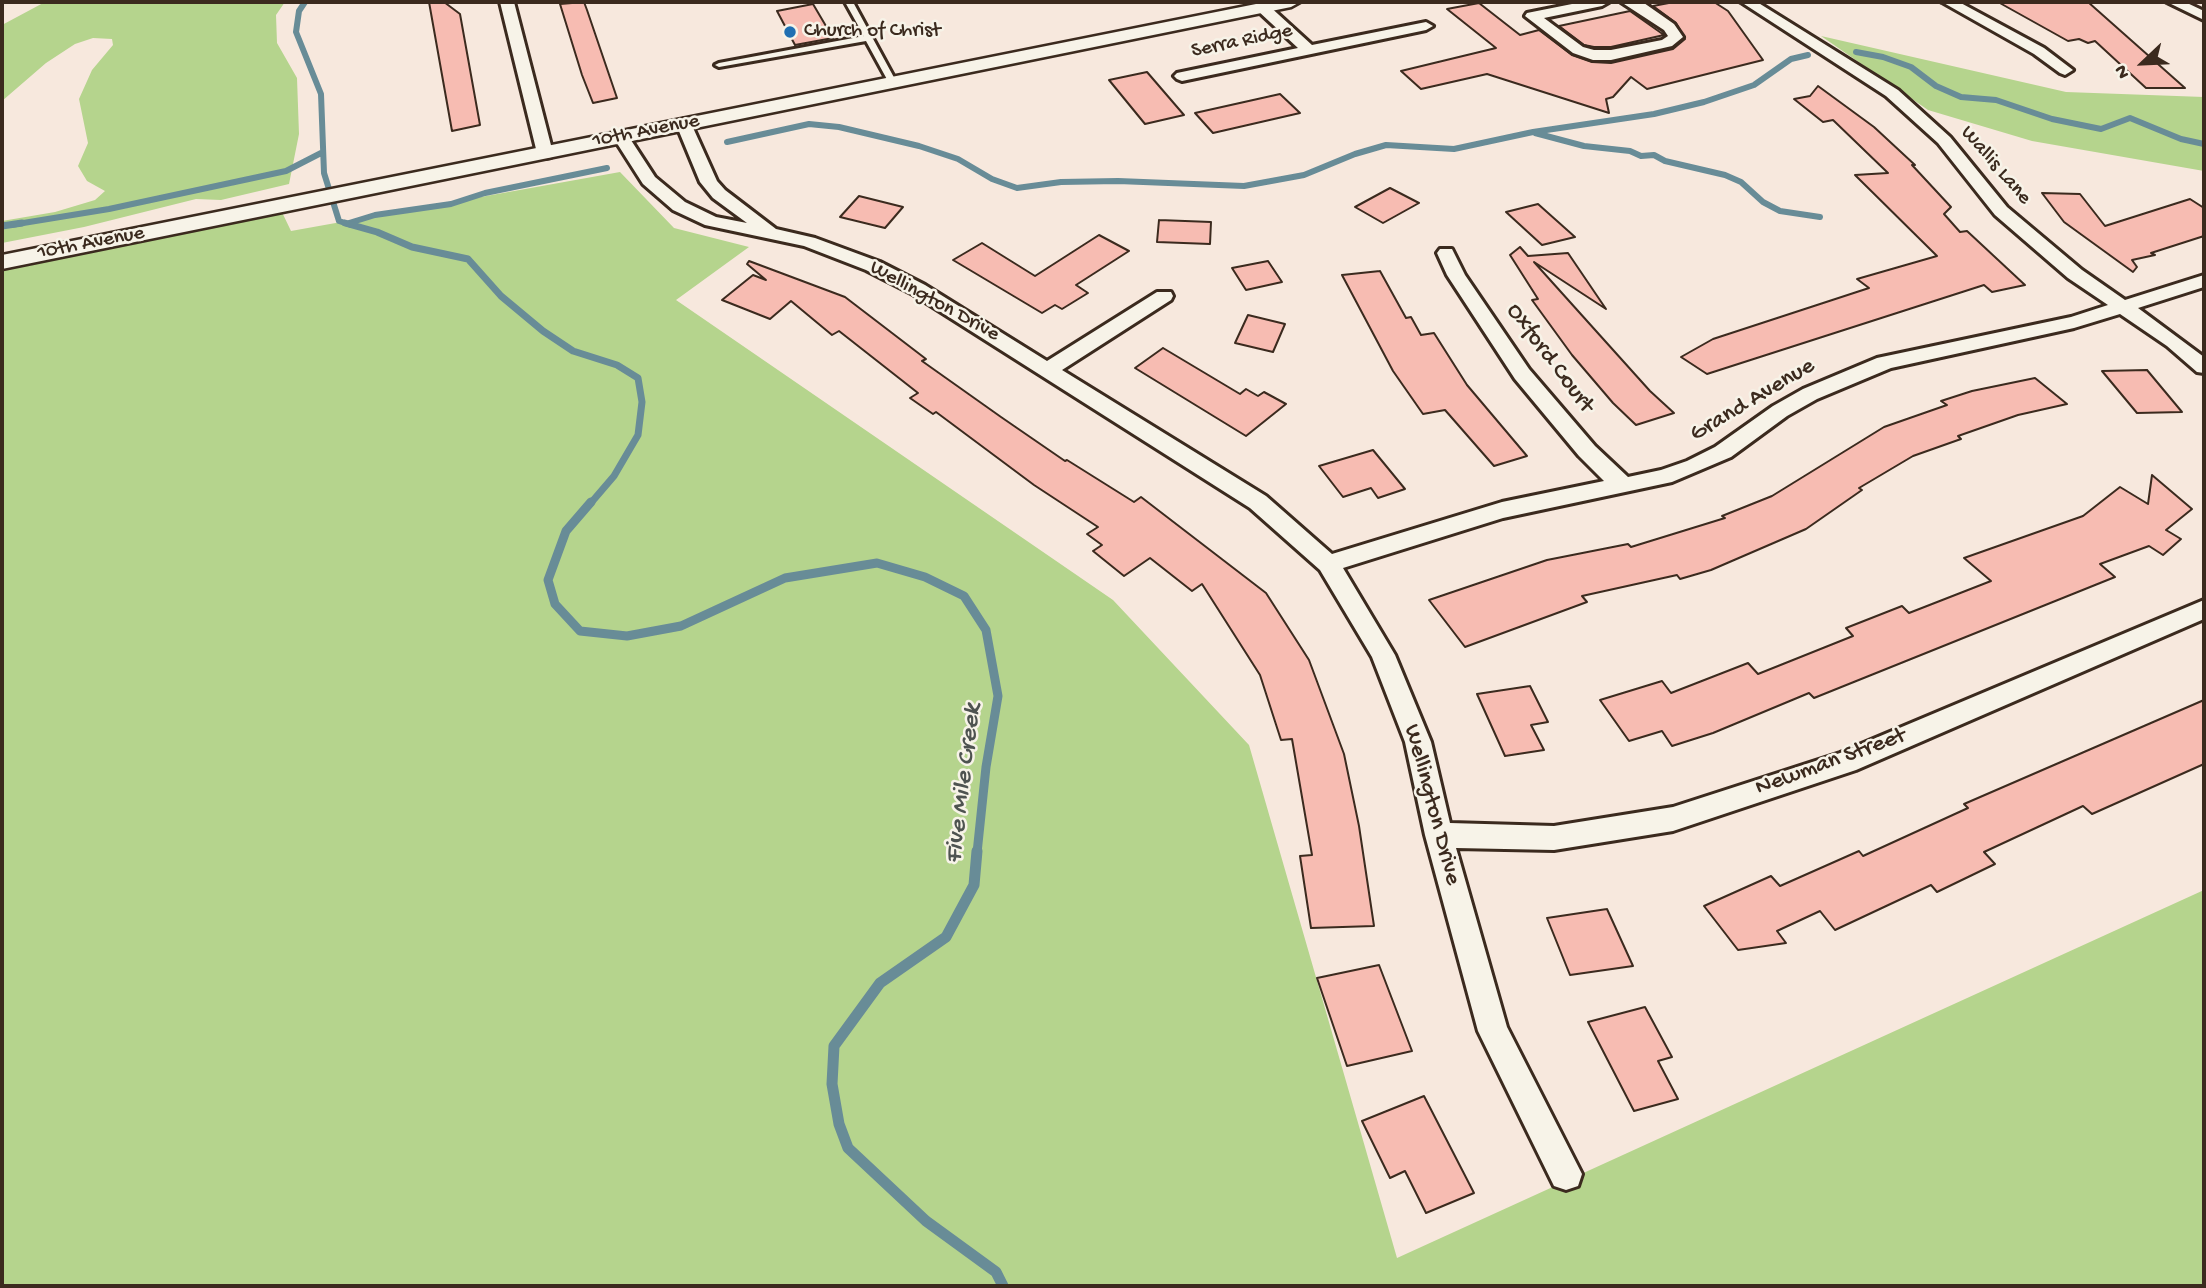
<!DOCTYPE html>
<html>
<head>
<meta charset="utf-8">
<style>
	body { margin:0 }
	#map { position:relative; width:2206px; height:1288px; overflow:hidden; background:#f7e8dd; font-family:"Gochi Hand",sans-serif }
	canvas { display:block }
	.frame { position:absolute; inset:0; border:4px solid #3b2a1e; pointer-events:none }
	.north { position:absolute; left:2108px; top:28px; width:70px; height:70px; -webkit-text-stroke:5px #f7f3e8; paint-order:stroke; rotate:247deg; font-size:19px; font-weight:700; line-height:28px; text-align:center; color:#3b2a1e }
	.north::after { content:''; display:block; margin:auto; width:24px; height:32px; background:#3b2a1e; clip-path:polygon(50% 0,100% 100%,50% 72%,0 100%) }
</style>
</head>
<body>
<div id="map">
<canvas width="2206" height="1288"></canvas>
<div class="frame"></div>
<div class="north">N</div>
</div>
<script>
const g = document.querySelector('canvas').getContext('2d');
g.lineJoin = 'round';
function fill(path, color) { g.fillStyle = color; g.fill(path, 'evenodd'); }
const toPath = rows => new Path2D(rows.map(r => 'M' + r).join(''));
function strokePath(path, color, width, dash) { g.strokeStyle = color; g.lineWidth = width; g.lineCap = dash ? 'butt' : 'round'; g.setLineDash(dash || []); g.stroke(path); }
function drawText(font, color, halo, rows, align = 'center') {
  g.font = font + ' "Gochi Hand",sans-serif'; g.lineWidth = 5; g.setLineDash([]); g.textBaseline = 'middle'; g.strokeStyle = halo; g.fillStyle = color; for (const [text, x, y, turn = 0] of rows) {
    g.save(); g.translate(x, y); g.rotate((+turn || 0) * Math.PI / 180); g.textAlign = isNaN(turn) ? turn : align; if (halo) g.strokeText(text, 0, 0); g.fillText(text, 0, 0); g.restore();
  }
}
const green = toPath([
	[45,2,285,2,276,15,277,43,297,78,299,134,289,184,221,200,196,199,84,227,2,243,2,221,55,212,95,200,105,191,87,181,78,166,88,143,79,99,92,70,113,45,112,39,93,38,75,44,46,63,2,101,2,25],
	[1821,36,2066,92,2204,97,2204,171,2032,141,1928,110],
	[620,172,674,228,749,247,676,300,1113,600,1249,745,1397,1258,2204,890,2204,1286,2,1286,2,262,279,206,291,231]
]);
const streamFar3 = toPath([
	[305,2,299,11,296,32,321,94,324,173,339,221,351,225],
	[1856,52,1883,57,1911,67,1936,86,1961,97,1996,100,2052,119,2101,129,2130,118,2181,139,2204,144],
	[1535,133,1584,146,1630,151,1641,156,1654,155,1665,161,1725,175,1741,182,1763,202,1780,211,1820,217],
	[727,142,809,124,839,127,919,146,958,159,992,179,1017,188,1061,182,1118,181,1244,186,1304,175,1355,154,1386,145,1454,149,1533,132,1654,114,1704,102,1754,85,1791,59,1808,55],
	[349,223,375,215,451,204,485,193,607,168],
	[11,225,109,209,286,171,323,152]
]);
const streamFar2 = toPath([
	[345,223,377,232,412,247,468,259,501,296,543,331,573,351,617,365,638,378,642,402,638,435,614,476,590,504],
	[2,226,22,223]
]);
const streamFar1 = toPath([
	[591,502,566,531,548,580,555,604,580,631,627,636,681,626,785,578,877,563,925,577,964,596,986,630,998,696,986,767,977,853]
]);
const stream = toPath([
	[977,851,974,885,946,937,880,983,834,1046,832,1084,839,1124,848,1148,926,1221,996,1272,1003,1286]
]);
const building = toPath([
	[429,2,444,2,460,14,480,125,452,131,429,2],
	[584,2,587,10,617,98,593,103,582,75,560,4,584,2],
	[1674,2,1714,2,1728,11,1763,60,1647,89,1631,77,1613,97,1606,99,1609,113,1487,74,1421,89,1401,71,1496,48,1447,9,1479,3,1520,35,1539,30,1572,55,1592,62,1611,63,1673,49,1685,39,1676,23,1653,6,1674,2],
	[1998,2,2088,2,2185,88,2146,88,2095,41,2088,43,2079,39,2068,41,1998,2],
	[813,4,833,38,795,45,777,11,813,4],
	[1630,11,1664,35,1611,47,1594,47,1584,45,1559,26,1630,11],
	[1147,72,1184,115,1145,124,1109,80,1147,72],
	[1818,86,1874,127,1915,165,1912,165,1951,207,1944,214,1960,232,1967,231,2025,285,1992,292,1984,285,1707,374,1681,357,1713,339,1869,288,1857,279,1937,256,1855,175,1888,173,1833,120,1823,122,1794,99,1810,96,1818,86],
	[1280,94,1300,113,1213,133,1195,113,1280,94],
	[1390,188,1419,203,1383,223,1355,207,1390,188],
	[2042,193,2080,194,2105,226,2190,199,2204,208,2204,236,2151,253,2155,255,2132,260,2137,267,2133,272,2064,222,2042,193],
	[859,196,903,207,885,228,840,217,859,196],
	[1538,204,1575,237,1542,245,1506,212,1538,204],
	[1159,220,1211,222,1210,244,1157,242,1159,220],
	[1099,235,1129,251,1076,285,1088,293,1062,309,1055,305,1042,313,953,260,982,243,1035,276,1099,235],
	[1520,247,1528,256,1568,253,1606,309,1534,262,1650,391,1674,413,1636,425,1613,403,1572,355,1532,300,1538,299,1510,255,1520,247],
	[749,261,845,297,926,359,922,361,1001,417,1065,461,1067,460,1134,502,1141,497,1266,593,1309,660,1344,754,1359,826,1374,926,1311,928,1300,856,1312,855,1292,739,1281,740,1260,675,1202,584,1192,591,1150,558,1124,576,1093,551,1102,545,1087,534,1098,527,1034,485,936,412,933,414,910,398,918,393,839,331,832,335,791,301,770,319,722,300,753,275,766,280,747,264,749,261],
	[1268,261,1282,282,1246,290,1232,268,1268,261],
	[1380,271,1406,318,1411,317,1421,335,1434,333,1467,385,1527,456,1494,466,1445,410,1423,414,1393,371,1342,275,1380,271],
	[1248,315,1285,324,1273,352,1235,343,1248,315],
	[1163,348,1240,394,1246,389,1258,396,1264,392,1286,404,1246,436,1135,368,1163,348],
	[2147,370,2182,412,2137,413,2102,371,2147,370],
	[2035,378,2067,404,2018,415,1958,436,1961,439,1913,456,1859,488,1862,490,1806,529,1711,570,1680,579,1677,575,1582,596,1587,602,1465,647,1429,600,1547,560,1628,544,1631,547,1725,518,1722,516,1772,496,1884,427,1947,405,1941,401,1972,391,2035,378],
	[1373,450,1405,489,1378,498,1371,488,1343,497,1319,466,1373,450],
	[2152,475,2192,509,2166,530,2181,539,2163,555,2149,546,2100,564,2115,577,1814,698,1809,693,1713,733,1672,746,1662,731,1629,741,1600,700,1662,681,1671,693,1748,663,1758,674,1853,636,1846,628,1902,606,1909,613,1991,581,1964,558,2083,516,2120,487,2148,504,2152,475],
	[1530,686,1548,722,1531,725,1544,750,1505,756,1477,694,1530,686],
	[2204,700,2204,764,2092,814,2083,806,1984,852,1995,864,1937,892,1931,885,1835,930,1820,911,1777,931,1786,943,1738,950,1704,906,1771,876,1780,886,1859,851,1863,856,1968,808,1964,804,2204,700],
	[1607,909,1633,966,1570,975,1547,918,1607,909],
	[1379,965,1412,1051,1347,1066,1317,978,1379,965],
	[1645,1007,1672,1057,1658,1061,1678,1099,1634,1111,1588,1022,1645,1007],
	[1424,1096,1474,1193,1426,1213,1405,1171,1390,1178,1362,1121,1424,1096]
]);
const service = toPath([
	[845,2,853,2,897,83,896,85,889,83,866,41,719,67,715,65,719,63,864,36,845,2]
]);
const minor = toPath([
	[500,2,514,2,553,153,551,157,545,158,537,153,500,2],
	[1582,2,1609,2,1602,6,1544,18,1583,47,1594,50,1611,50,1662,40,1668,36,1664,30,1621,2,1644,3,1674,24,1683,37,1672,46,1611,60,1593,60,1573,53,1525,16,1527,13,1582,2],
	[1741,2,1757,2,1898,90,1950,137,2007,207,2082,270,2125,300,2204,275,2204,287,2138,308,2204,357,2204,373,2197,372,2167,346,2120,314,2074,328,1891,368,1817,399,1787,416,1731,457,1672,482,1503,518,1343,568,1395,655,1431,742,1450,823,1554,826,1673,807,1840,753,2204,600,2204,619,1856,770,1673,831,1554,850,1456,848,1507,1027,1582,1174,1578,1186,1566,1190,1554,1186,1478,1031,1425,835,1405,742,1372,657,1320,570,1250,508,911,293,866,270,804,246,705,225,673,210,643,184,613,137,615,134,627,134,655,177,685,202,716,217,747,223,713,198,700,182,676,124,684,119,690,121,717,181,725,190,776,229,815,238,880,262,925,285,1047,361,1157,292,1171,292,1173,296,1171,300,1062,370,1266,496,1332,554,1502,502,1604,481,1579,456,1515,379,1447,275,1437,253,1440,249,1452,249,1465,275,1529,369,1595,446,1628,477,1661,470,1687,461,1715,447,1773,406,1803,389,1877,358,2071,317,2108,305,2068,278,1995,215,1938,143,1886,96,1741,2],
	[1942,2,1959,2,2044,48,2073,70,2065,75,2060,73,2034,54,1942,2],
	[2167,2,2185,2,2204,11,2204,20,2167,2],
	[1262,3,1267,4,1312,45,1426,22,1433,26,1426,30,1182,81,1177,79,1174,76,1177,73,1298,48,1257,10,1255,7,1262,3]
]);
const tertiary = toPath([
	[1266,2,1300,2,1291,7,2,269,2,255,1266,2]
]);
const markers = [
	[790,32,7,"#1f6fb2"]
];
const farPoinames = [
	["Church of Christ",804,32]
];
const farStreetnames = [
	["Serra Ridge",1242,42,-12],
	["10th Avenue",646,132,-11],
	["Wallis Lane",1995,166,49],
	["10th Avenue",91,244,-11],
	["Wellington Drive",934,302,29]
];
const streetNames = [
	["Oxford Court",1549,359,53],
	["Grand Avenue",1753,401,-31],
	["Newman Street",1831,763,-20],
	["Wellington Drive",1431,805,75]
];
const waterNames = [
	["Five Mile Creek",965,784,-83]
];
fill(green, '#b5d48d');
strokePath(streamFar3, '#688c97', 6);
strokePath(streamFar2, '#688c97', 7);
strokePath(streamFar1, '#688c97', 9);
strokePath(stream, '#688c97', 11);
fill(building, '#f7bcb2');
strokePath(building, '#3b2a1e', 2);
strokePath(service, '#3b2a1e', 6);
strokePath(minor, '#3b2a1e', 6);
strokePath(tertiary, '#3b2a1e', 5);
fill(service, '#f7f3e8');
fill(minor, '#f7f3e8');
fill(tertiary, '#f7f3e8');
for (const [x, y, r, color] of markers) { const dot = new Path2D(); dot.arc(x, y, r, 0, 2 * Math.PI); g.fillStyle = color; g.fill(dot); strokePath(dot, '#f7f3e8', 2.5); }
drawText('21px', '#3b2a1e', '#f7f3e8', farPoinames, 'left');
drawText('21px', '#3b2a1e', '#f7f3e8', farStreetnames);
drawText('24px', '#3b2a1e', '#f7f3e8', streetNames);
drawText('italic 26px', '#4e5350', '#f7f3e8', waterNames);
</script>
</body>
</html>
